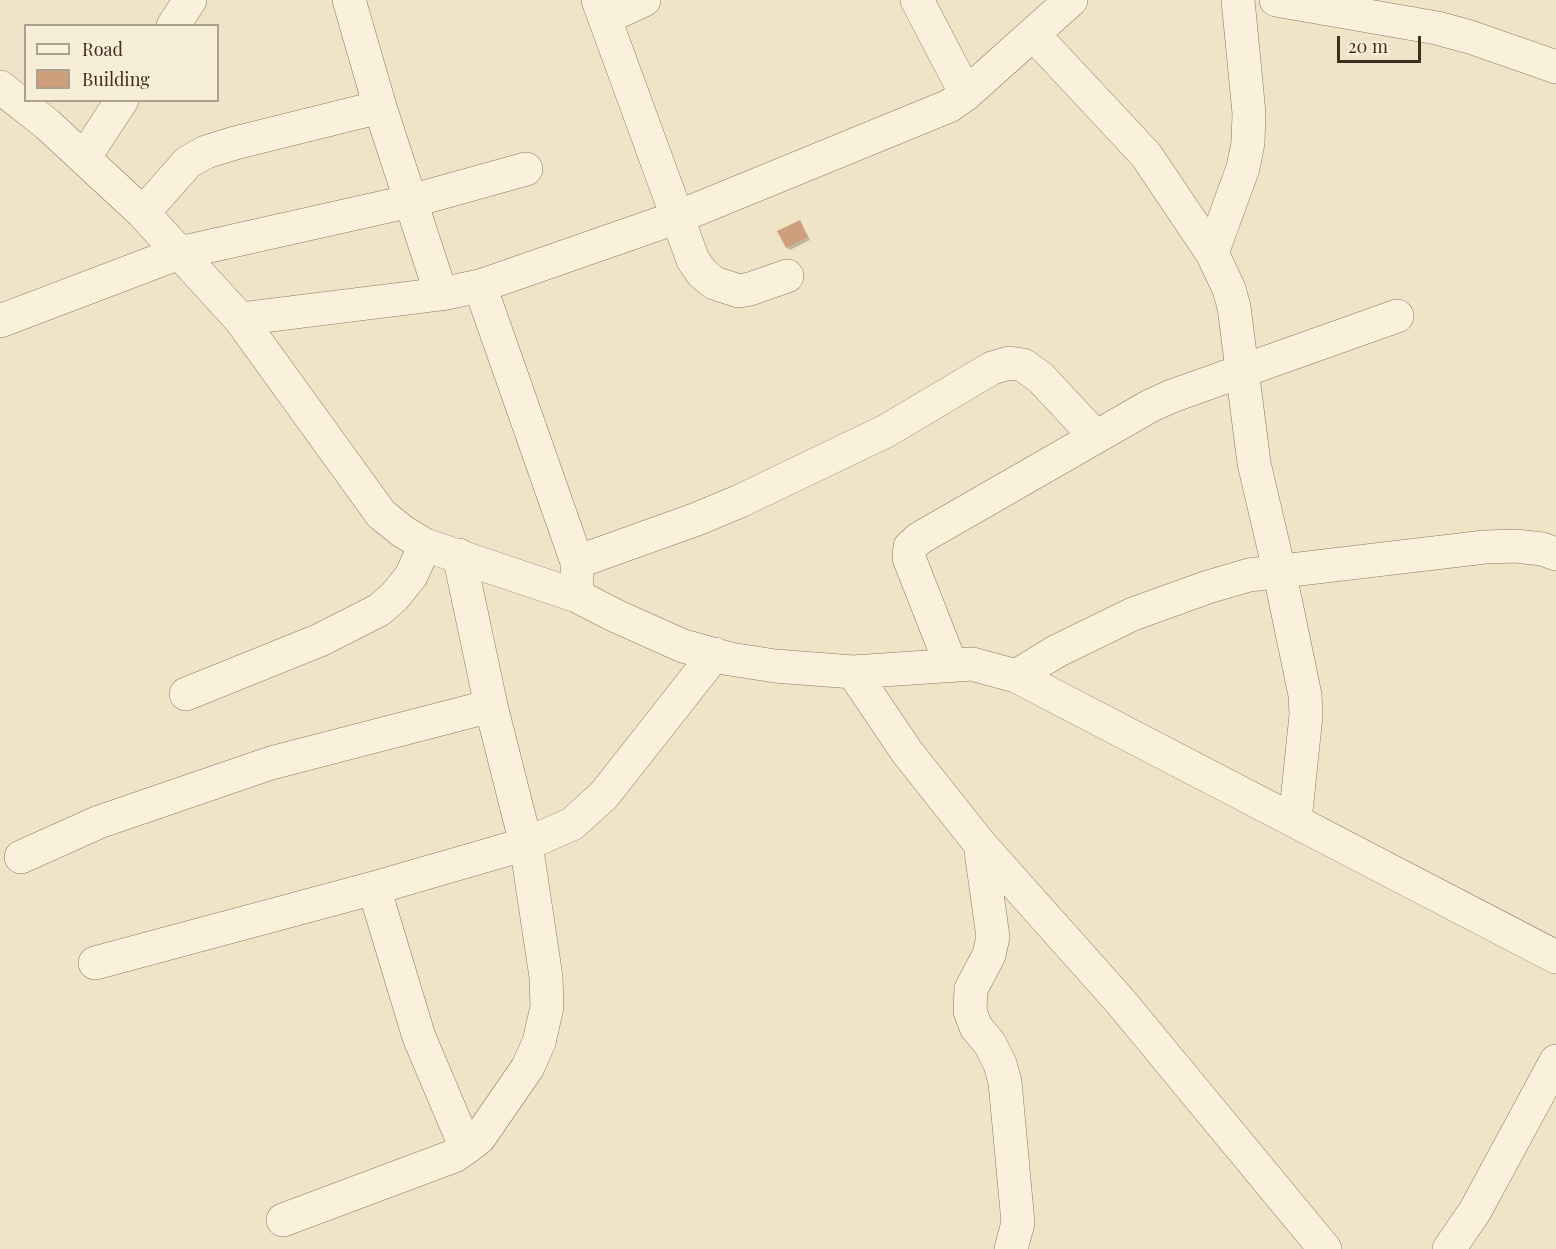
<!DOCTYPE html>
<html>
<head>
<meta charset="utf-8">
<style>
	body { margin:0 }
	#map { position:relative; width:1556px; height:1249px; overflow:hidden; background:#f0e4c8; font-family:"Playfair Display",serif }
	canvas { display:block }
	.legend { position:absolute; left:24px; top:24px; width:195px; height:78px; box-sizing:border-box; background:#f7eed8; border:2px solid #ada18e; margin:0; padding:8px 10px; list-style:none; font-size:18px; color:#3d2e20 }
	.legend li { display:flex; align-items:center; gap:12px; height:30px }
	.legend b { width:30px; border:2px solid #ada18e }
	.scale { position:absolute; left:1337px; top:36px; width:84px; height:27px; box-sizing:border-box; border:3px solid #3d2e20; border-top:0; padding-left:8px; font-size:18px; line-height:21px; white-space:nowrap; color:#3d2e20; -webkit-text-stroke:4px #f7eed8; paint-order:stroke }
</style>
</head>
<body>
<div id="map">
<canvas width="1556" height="1249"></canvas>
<ul class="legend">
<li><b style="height:8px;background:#faf1dc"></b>Road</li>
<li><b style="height:16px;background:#cf9f7d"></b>Building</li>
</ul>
<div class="scale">20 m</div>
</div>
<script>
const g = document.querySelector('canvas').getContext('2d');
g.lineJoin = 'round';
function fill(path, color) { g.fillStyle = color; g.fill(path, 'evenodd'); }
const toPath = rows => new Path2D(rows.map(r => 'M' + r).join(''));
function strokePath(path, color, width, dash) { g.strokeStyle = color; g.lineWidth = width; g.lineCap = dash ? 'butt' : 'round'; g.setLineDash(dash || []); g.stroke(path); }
const shadow = toPath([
	[800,221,810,240,790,250,787,247]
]);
const building = toPath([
	[800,220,808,237,786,248,777,231]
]);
const minor = toPath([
	[349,0,380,107,441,294],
	[598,0,693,260,702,273,714,283,739,291,750,289,787,276],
	[917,0,966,94],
	[1276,0,1437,28,1470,37,1556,67],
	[605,18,644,0],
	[173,26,190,0],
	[1034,35,1146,155,1212,253,1229,289,1234,307,1254,463,1279,570,1305,695,1306,715,1295,821],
	[0,87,47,124,143,213,240,319,381,514,402,531,425,545,577,596,616,616,683,646,730,659,775,666,853,672,972,664,1016,676,1556,957],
	[84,158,122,100],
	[143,213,188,162,206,152,235,143,380,107],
	[1212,253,1243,168,1248,143,1249,113,1238,0],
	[480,286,577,562,577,585],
	[240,319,441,294,480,286,678,217,949,106,966,94,1071,0],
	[0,321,179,253,411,201,526,169],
	[577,562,697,519,740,501,886,431,992,368,1009,363,1023,365,1041,378,1096,437],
	[951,665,909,558,910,547,920,538,1150,406,1172,396,1397,316],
	[853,672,907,752,980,844,1120,1001,1325,1249],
	[1016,676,1057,651,1133,614,1208,587,1249,575,1485,547,1516,546,1542,549,1556,554],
	[186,694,320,640,379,610,395,596,411,576,425,545],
	[980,844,993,937,989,955,971,989,970,1011,976,1027,990,1044,1000,1064,1005,1082,1018,1223,1011,1249],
	[21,857,99,822,271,763,491,706],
	[374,888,419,1037,466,1148],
	[95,963,374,888,526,844,572,824,604,795,715,654],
	[283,1220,454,1156,466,1148,479,1138,528,1067,539,1042,547,1007,546,977,526,844,491,706,459,555],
	[1449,1249,1475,1211,1556,1061]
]);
fill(shadow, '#0003');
fill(building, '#cf9f7d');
strokePath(minor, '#8d765c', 34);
strokePath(minor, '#faf1dc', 33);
</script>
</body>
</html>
